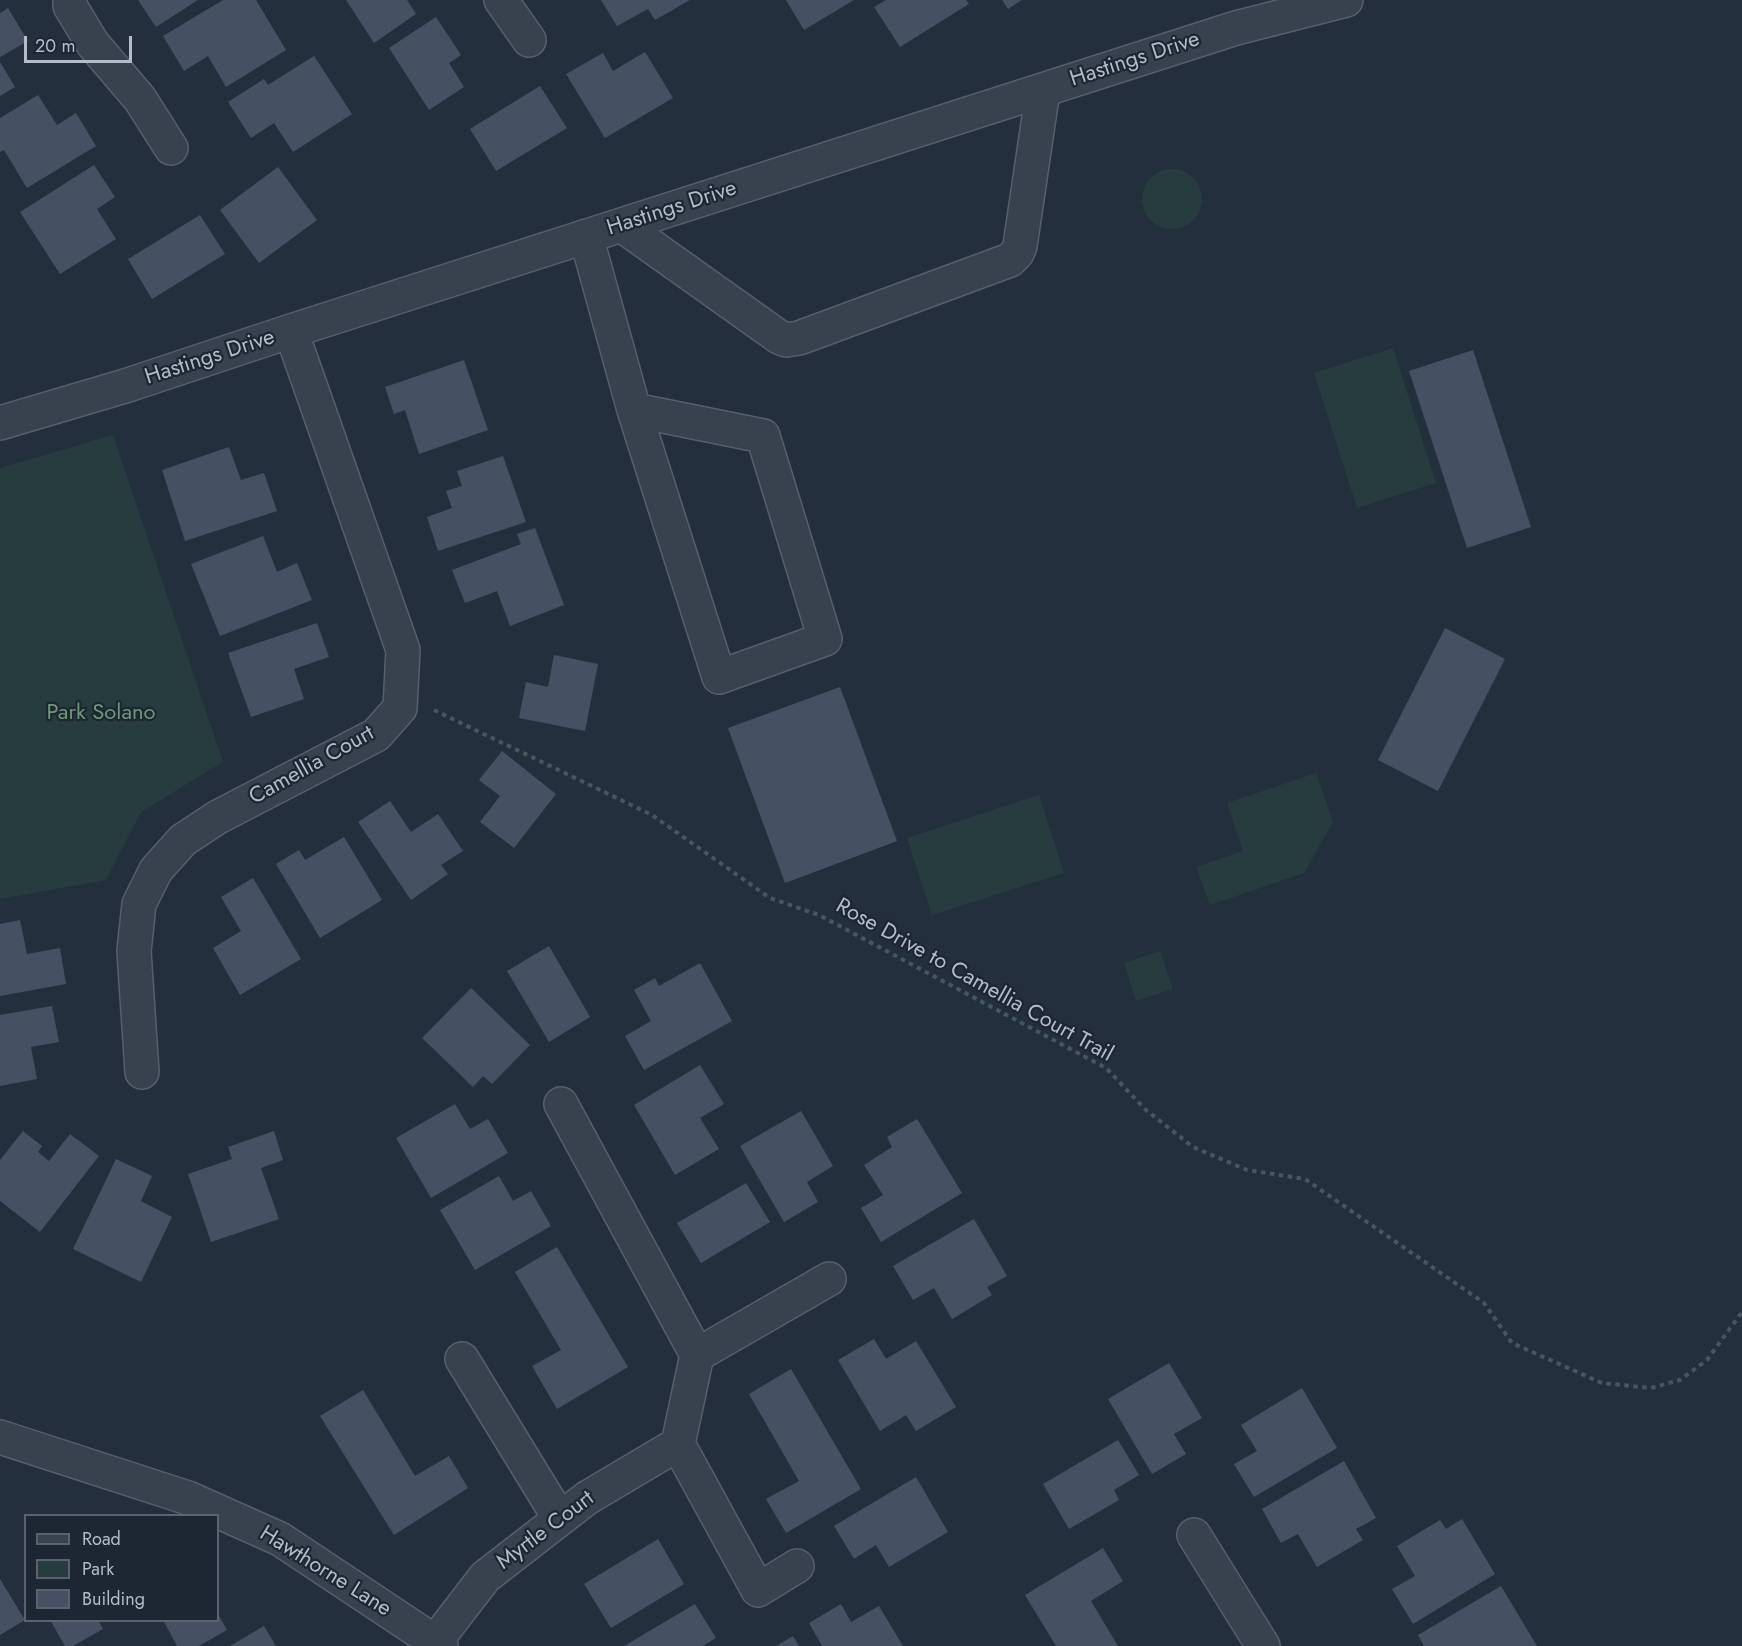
<!DOCTYPE html>
<html>
<head>
<meta charset="utf-8">
<style>
	body { margin:0 }
	#map { position:relative; width:1742px; height:1646px; overflow:hidden; background:#242f3e; font-family:Jost,sans-serif }
	canvas { display:block }
	.legend { position:absolute; left:24px; top:1514px; width:195px; height:108px; box-sizing:border-box; background:#1d2633; border:2px solid #59626f; margin:0; padding:8px 10px; list-style:none; font-size:18px; color:#b4bcc9 }
	.legend li { display:flex; align-items:center; gap:12px; height:30px }
	.legend b { width:30px; border:2px solid #59626f }
	.scale { position:absolute; left:24px; top:36px; width:108px; height:27px; box-sizing:border-box; border:3px solid #b4bcc9; border-top:0; padding-left:8px; font-size:18px; line-height:21px; white-space:nowrap; color:#b4bcc9; -webkit-text-stroke:4px #1d2633; paint-order:stroke }
</style>
</head>
<body>
<div id="map">
<canvas width="1742" height="1646"></canvas>
<ul class="legend">
<li><b style="height:8px;background:#38414e"></b>Road</li>
<li><b style="height:16px;background:#263c3f"></b>Park</li>
<li><b style="height:16px;background:#455162"></b>Building</li>
</ul>
<div class="scale">20 m</div>
</div>
<script>
const g = document.querySelector('canvas').getContext('2d');
g.lineJoin = 'round';
function fill(path, color) { g.fillStyle = color; g.fill(path, 'evenodd'); }
const toPath = rows => new Path2D(rows.map(r => 'M' + r).join(''));
function strokePath(path, color, width, dash) { g.strokeStyle = color; g.lineWidth = width; g.lineCap = dash ? 'butt' : 'round'; g.setLineDash(dash || []); g.stroke(path); }
function drawText(font, color, halo, rows, align = 'center') {
  g.font = font + ' Jost,sans-serif'; g.lineWidth = 4.5; g.setLineDash([]); g.textBaseline = 'middle'; g.strokeStyle = halo; g.fillStyle = color; for (const [text, x, y, turn = 0] of rows) {
    g.save(); g.translate(x, y); g.rotate((+turn || 0) * Math.PI / 180); g.textAlign = isNaN(turn) ? turn : align; if (halo) g.strokeText(text, 0, 0); g.fillText(text, 0, 0); g.restore();
  }
}
const green = toPath([
	'1142 199a30 30 0 1 1 60 0a30 30 0 1 1-60 0Z',
	[1393,348,1436,483,1357,508,1314,373],
	[113,435,223,762,141,812,106,880,0,899,0,468],
	[1316,773,1333,822,1304,873,1210,905,1196,867,1243,851,1227,803],
	[1039,795,1064,873,932,915,907,838],
	[1160,951,1173,989,1136,1001,1124,963]
]);
const building = toPath([
	[138,0,198,0,156,27],
	[223,0,256,0,286,50,226,87,208,56,184,71,163,36],
	[346,0,407,0,416,14,374,43],
	[601,0,690,0,655,20,648,9,617,26],
	[786,0,854,0,804,30],
	[886,0,966,0,969,4,900,47,874,7],
	[1002,0,1022,0,1008,9],
	[8,8,28,41,0,57,0,13],
	[436,17,461,55,449,63,464,87,429,110,389,48],
	[645,52,673,98,605,138,566,74,603,53,613,71],
	[314,56,352,114,293,152,274,123,251,138,228,102,264,79,268,85],
	[0,62,15,87,0,96],
	[540,86,567,128,496,171,470,129],
	[38,95,57,125,76,113,96,146,27,188,4,150,0,152,0,118],
	[94,165,115,197,97,209,116,239,60,274,20,212],
	[278,167,317,220,259,263,220,210],
	[200,215,225,254,152,299,128,259],
	[1473,350,1531,527,1467,548,1409,371],
	[464,360,488,430,419,454,405,410,394,414,385,387],
	[229,447,241,480,264,473,277,511,185,541,162,470],
	[503,456,526,522,438,551,427,517,452,508,446,491,462,486,457,471],
	[535,528,564,605,510,626,497,591,465,603,452,570,521,544,517,534],
	[263,536,277,572,297,563,312,600,220,636,191,564],
	[317,623,329,657,294,669,304,699,251,717,228,653],
	[1445,628,1505,659,1438,791,1378,760],
	[554,655,598,664,585,731,519,718,526,682,548,687],
	[840,687,897,841,785,883,728,728],
	[502,751,556,794,514,848,480,822,500,796,479,780],
	[390,801,411,832,438,814,463,851,441,865,448,874,411,900,358,822],
	[344,837,382,900,320,938,276,864,299,850,305,860],
	[253,878,301,959,240,995,213,948,241,931,221,897],
	[20,920,27,954,60,948,66,984,0,996,0,924],
	[549,946,590,1017,549,1042,507,971],
	[700,963,732,1021,644,1070,625,1036,651,1021,634,990,655,978,659,986],
	[471,988,530,1045,492,1084,483,1076,473,1087,422,1038],
	[52,1006,59,1042,31,1047,37,1079,0,1086,0,1015],
	[700,1065,724,1104,700,1118,719,1149,675,1175,634,1105],
	[455,1104,470,1129,488,1119,508,1153,431,1198,396,1138],
	[801,1111,833,1166,807,1182,818,1202,784,1222,740,1146],
	[917,1119,962,1193,881,1242,861,1208,883,1195,864,1165,892,1147,887,1137],
	[23,1131,42,1146,38,1152,49,1161,70,1134,99,1156,40,1232,0,1201,0,1160],
	[274,1131,283,1160,261,1168,279,1219,211,1242,188,1174,232,1159,228,1147],
	[116,1159,152,1176,141,1201,172,1217,141,1282,73,1249],
	[499,1176,513,1201,531,1191,551,1226,475,1270,440,1210],
	[746,1183,770,1222,701,1263,677,1223],
	[974,1219,1007,1276,987,1287,992,1295,952,1319,934,1288,913,1300,893,1266],
	[557,1247,628,1367,557,1409,532,1366,561,1350,515,1272],
	[874,1339,886,1359,916,1341,956,1407,916,1431,906,1415,880,1431,838,1360],
	[1169,1363,1202,1418,1174,1434,1186,1454,1152,1474,1108,1399],
	[791,1369,861,1489,786,1533,766,1499,799,1481,749,1394],
	[1302,1388,1337,1448,1254,1497,1234,1464,1257,1451,1241,1425],
	[363,1390,415,1476,449,1456,468,1488,394,1535,320,1416],
	[1118,1440,1139,1475,1114,1490,1119,1500,1069,1529,1043,1484],
	[1344,1461,1376,1518,1356,1529,1363,1540,1317,1567,1298,1534,1281,1543,1262,1509],
	[916,1477,948,1532,889,1567,876,1545,854,1559,834,1526],
	[1462,1519,1495,1574,1413,1624,1392,1589,1415,1576,1397,1546,1440,1520,1446,1529],
	[658,1539,684,1584,611,1628,584,1584],
	[1103,1548,1123,1581,1091,1601,1118,1646,1056,1646,1025,1595],
	[0,1579,25,1620,0,1635],
	[1501,1586,1537,1646,1424,1646,1418,1635],
	[695,1604,716,1638,703,1646,624,1646],
	[841,1604,851,1622,879,1606,903,1646,822,1646,809,1623],
	[218,1614,227,1630,199,1646,177,1646,163,1620,218,1620],
	[50,1620,98,1620,103,1629,73,1646,65,1646],
	[264,1626,276,1646,230,1646],
	[793,1636,799,1646,776,1646]
]);
const path = toPath([
	[434,710,652,815,770,898,819,915,1106,1068,1146,1110,1193,1147,1247,1170,1305,1179,1484,1303,1512,1343,1602,1383,1651,1388,1680,1380,1707,1360,1742,1312]
]);
const minor = toPath([
	[70,0,70,6,93,44,140,99,171,148],
	[501,0,529,40],
	[623,226,779,337,786,340,799,338,1010,260,1017,253,1020,246,1043,90],
	[586,236,634,410,719,677,825,639,763,436,634,410],
	[0,423,125,386,291,331,1236,28,1346,0],
	[142,1072,134,951,139,904,156,870,183,840,218,817,376,735,400,708,403,650,291,331],
	[561,1104,697,1355],
	[462,1359,560,1519],
	[0,1437,188,1498,280,1539,441,1646],
	[1194,1535,1263,1646],
	[797,1566,758,1590,678,1444,697,1355,829,1279],
	[435,1642,485,1577,587,1498,678,1444]
]);
const streetNames = [
	["Hastings Drive",1135,60,-18],
	["Hastings Drive",672,209,-18],
	["Hastings Drive",210,358,-18],
	["Camellia Court",312,766,-29],
	["Rose Drive to Camellia Court Trail",974,981,29],
	["Myrtle Court",546,1531,-37],
	["Hawthorne Lane",325,1572,32]
];
const parkNames = [
	["Park Solano",101,714]
];
fill(green, '#263c3f');
fill(building, '#455162');
strokePath(minor, '#565f6c', 36);
strokePath(path, '#44595c', 4, [4.5, 4.5]);
strokePath(minor, '#38414e', 33);
drawText('22px', '#b4bcc9', '#1d2633', streetNames);
drawText('22px', '#6b9a76', '#1d2633', parkNames);
</script>
</body>
</html>
